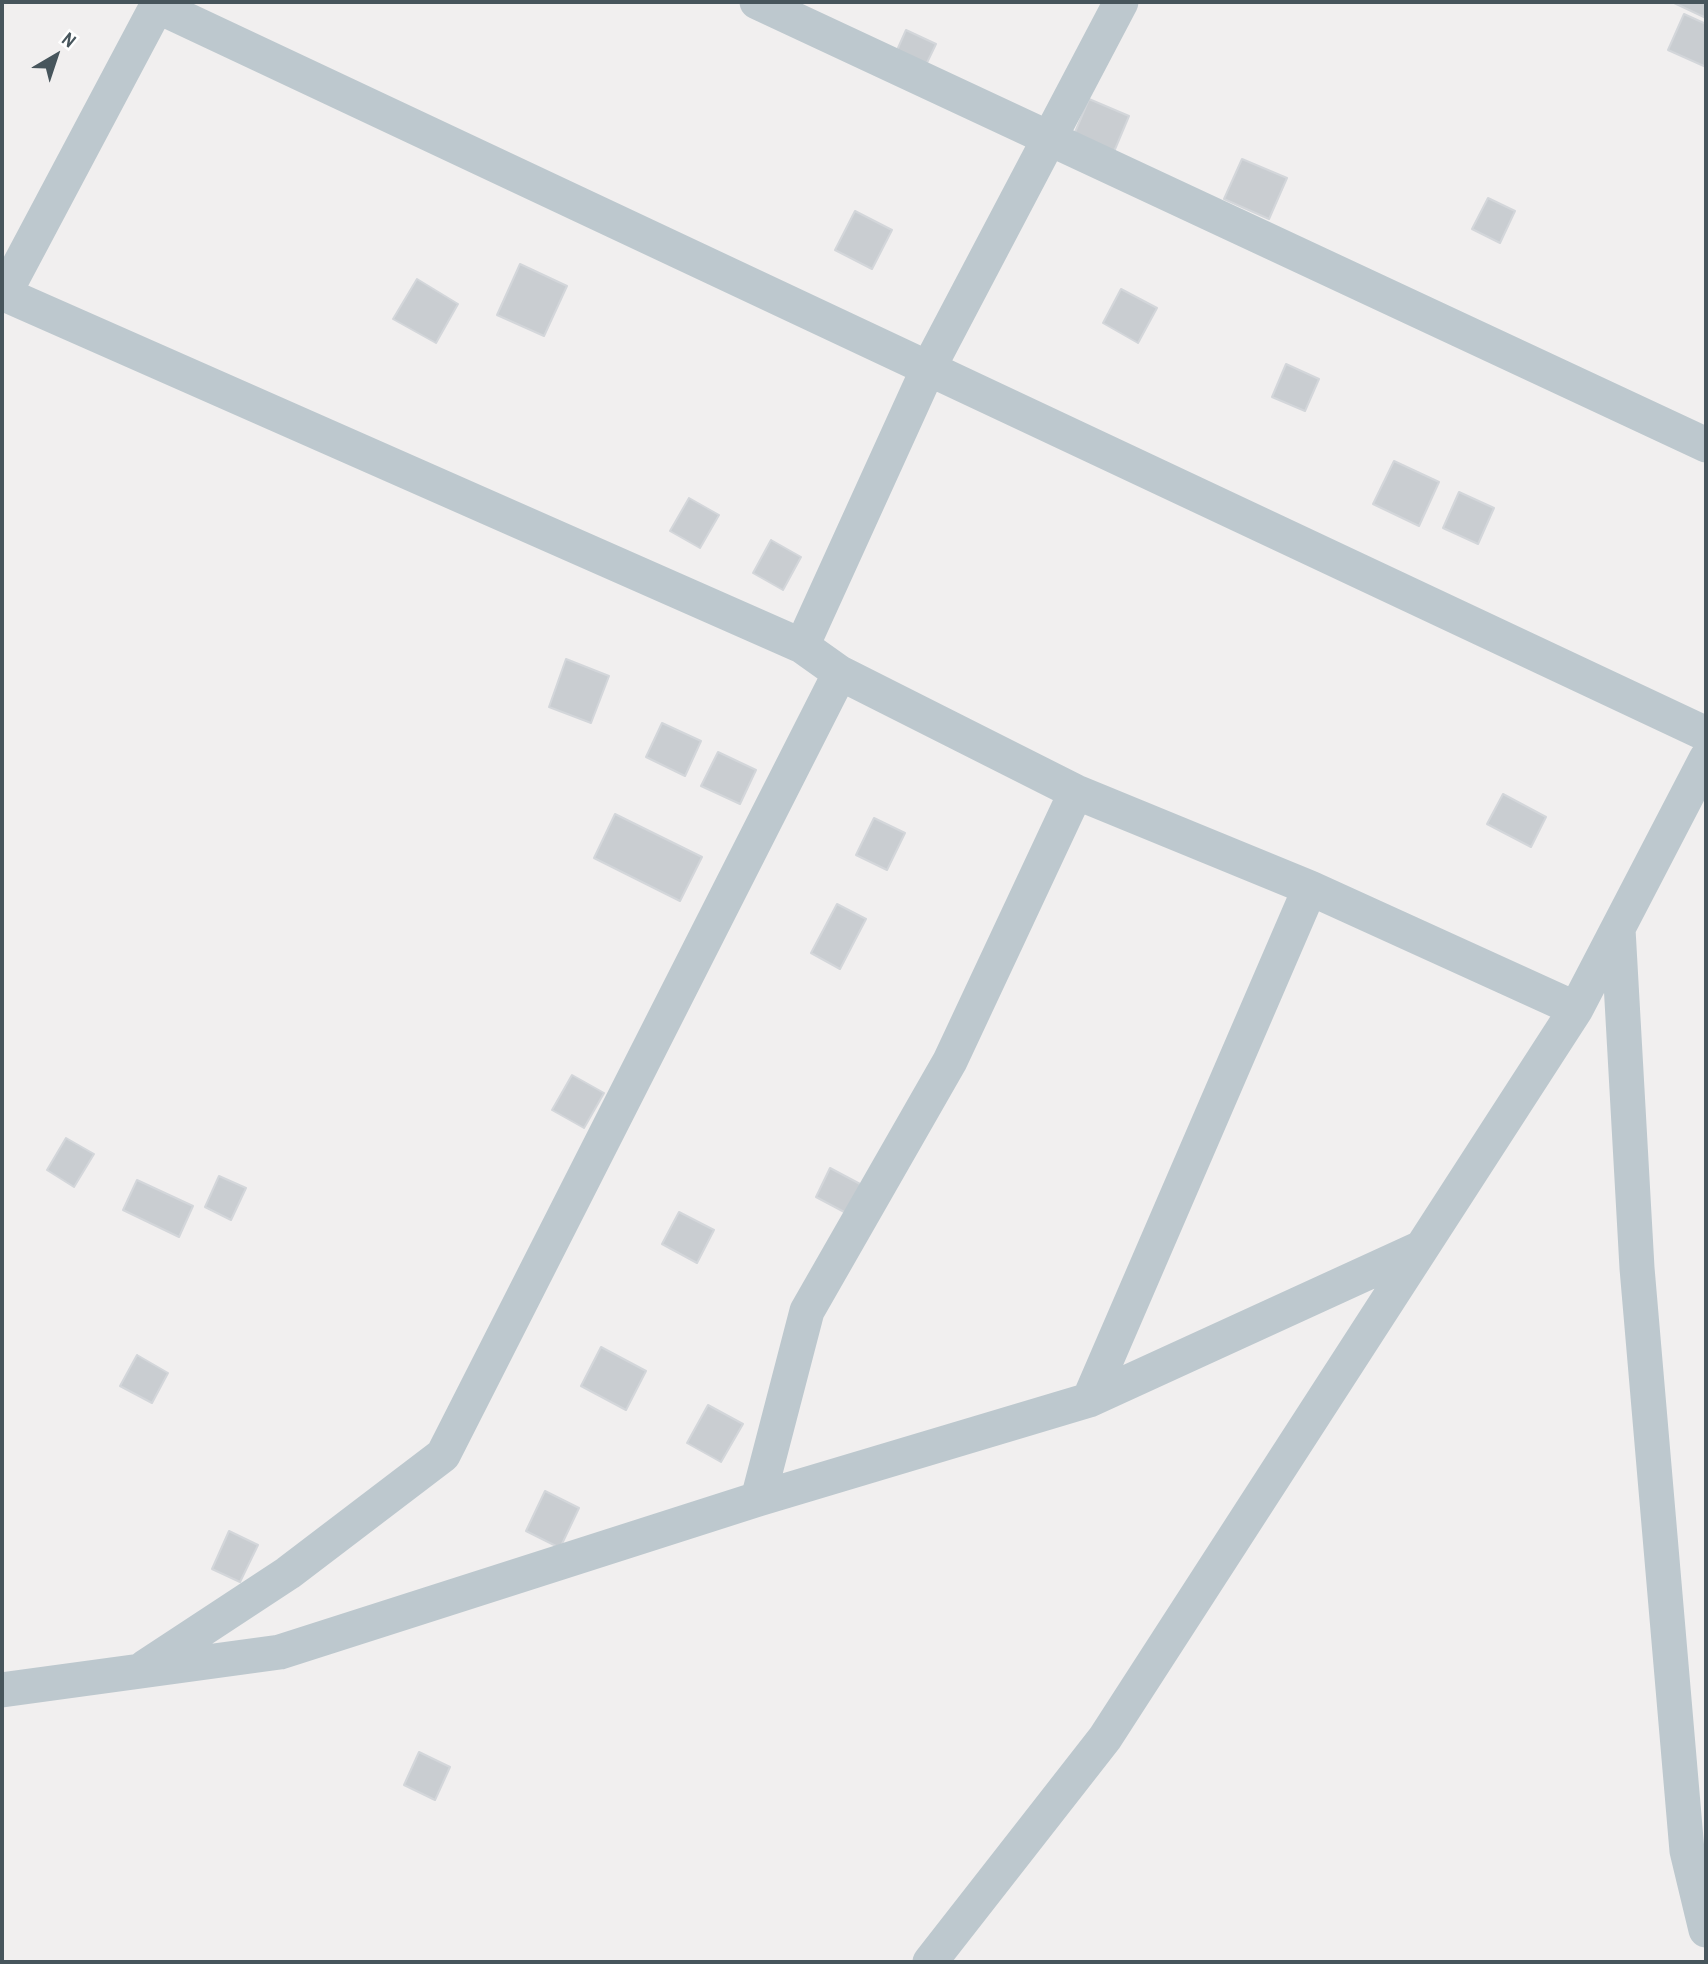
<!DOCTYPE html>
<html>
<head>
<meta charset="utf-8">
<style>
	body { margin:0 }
	#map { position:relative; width:1708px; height:1964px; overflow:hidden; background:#f1efef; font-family:"Archivo Narrow",sans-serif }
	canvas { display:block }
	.frame { position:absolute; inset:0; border:4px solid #47555c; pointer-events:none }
	.north { position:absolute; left:21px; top:21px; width:70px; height:70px; -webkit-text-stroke:5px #fff; paint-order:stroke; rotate:39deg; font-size:19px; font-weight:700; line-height:28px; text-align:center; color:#47555c }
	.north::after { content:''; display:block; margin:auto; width:24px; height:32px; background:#47555c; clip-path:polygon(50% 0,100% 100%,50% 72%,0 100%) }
</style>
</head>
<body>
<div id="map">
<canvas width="1708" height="1964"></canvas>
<div class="frame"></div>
<div class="north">N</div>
</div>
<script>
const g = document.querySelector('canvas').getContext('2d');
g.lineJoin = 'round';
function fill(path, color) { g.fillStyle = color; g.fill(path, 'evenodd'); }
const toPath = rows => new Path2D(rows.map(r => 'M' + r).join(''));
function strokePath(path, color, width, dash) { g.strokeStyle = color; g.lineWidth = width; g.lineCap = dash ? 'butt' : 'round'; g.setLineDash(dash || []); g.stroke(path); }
const building = toPath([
	[1672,2,1706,2,1706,18,1672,2],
	[1684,14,1706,24,1706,67,1668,50,1684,14],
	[906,30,936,44,923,71,894,57,906,30],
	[1089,99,1129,116,1113,154,1073,137,1089,99],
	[1242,159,1287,178,1269,219,1224,199,1242,159],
	[1488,198,1515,211,1500,243,1472,229,1488,198],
	[855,211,892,230,872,269,835,250,855,211],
	[520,264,567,286,544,336,497,315,520,264],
	[417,279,458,304,436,343,393,319,417,279],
	[1121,289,1157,308,1138,343,1103,323,1121,289],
	[1286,364,1319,379,1305,411,1272,397,1286,364],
	[1394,461,1439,482,1419,526,1373,504,1394,461],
	[1459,492,1494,508,1478,544,1443,528,1459,492],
	[689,498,719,515,700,548,670,531,689,498],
	[771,540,801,557,783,590,753,573,771,540],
	[566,659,609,676,591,723,549,707,566,659],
	[662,723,701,741,685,776,646,757,662,723],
	[718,752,756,770,740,804,701,786,718,752],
	[1503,794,1546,817,1531,847,1487,824,1503,794],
	[615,814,702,857,680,901,594,858,615,814],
	[874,818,905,833,887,870,856,855,874,818],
	[837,904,866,919,840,969,811,953,837,904],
	[572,1075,604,1093,584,1128,552,1110,572,1075],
	[66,1138,94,1154,74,1187,47,1170,66,1138],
	[830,1168,862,1185,848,1214,816,1197,830,1168],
	[219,1176,246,1188,231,1220,205,1207,219,1176],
	[137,1180,193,1206,179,1237,123,1210,137,1180],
	[679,1212,714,1230,697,1263,662,1244,679,1212],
	[601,1347,646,1371,626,1410,581,1386,601,1347],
	[137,1355,168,1373,152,1403,120,1386,137,1355],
	[708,1405,743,1424,721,1462,687,1443,708,1405],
	[545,1491,579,1508,560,1548,526,1531,545,1491],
	[229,1531,258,1545,240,1582,212,1569,229,1531],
	[419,1752,450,1767,435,1800,404,1785,419,1752]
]);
const minor = toPath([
	[159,2,4,294,802,646,840,673,1076,792,1310,888,1576,1009],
	[757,2,1706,445],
	[157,6,1706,734],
	[802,646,928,369,1121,2],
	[1618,929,1637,1268,1687,1851,1706,1930],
	[1089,1400,1310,888],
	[758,1499,807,1311,950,1061,1076,792],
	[145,1667,288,1573,443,1455,840,673],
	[2,1690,280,1652,758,1499,1089,1400,1421,1248],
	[930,1962,1105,1738,1576,1009,1706,759]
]);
fill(building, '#c9cdd1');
strokePath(building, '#d3d6da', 2);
strokePath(minor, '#bdc8ce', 35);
</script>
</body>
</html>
